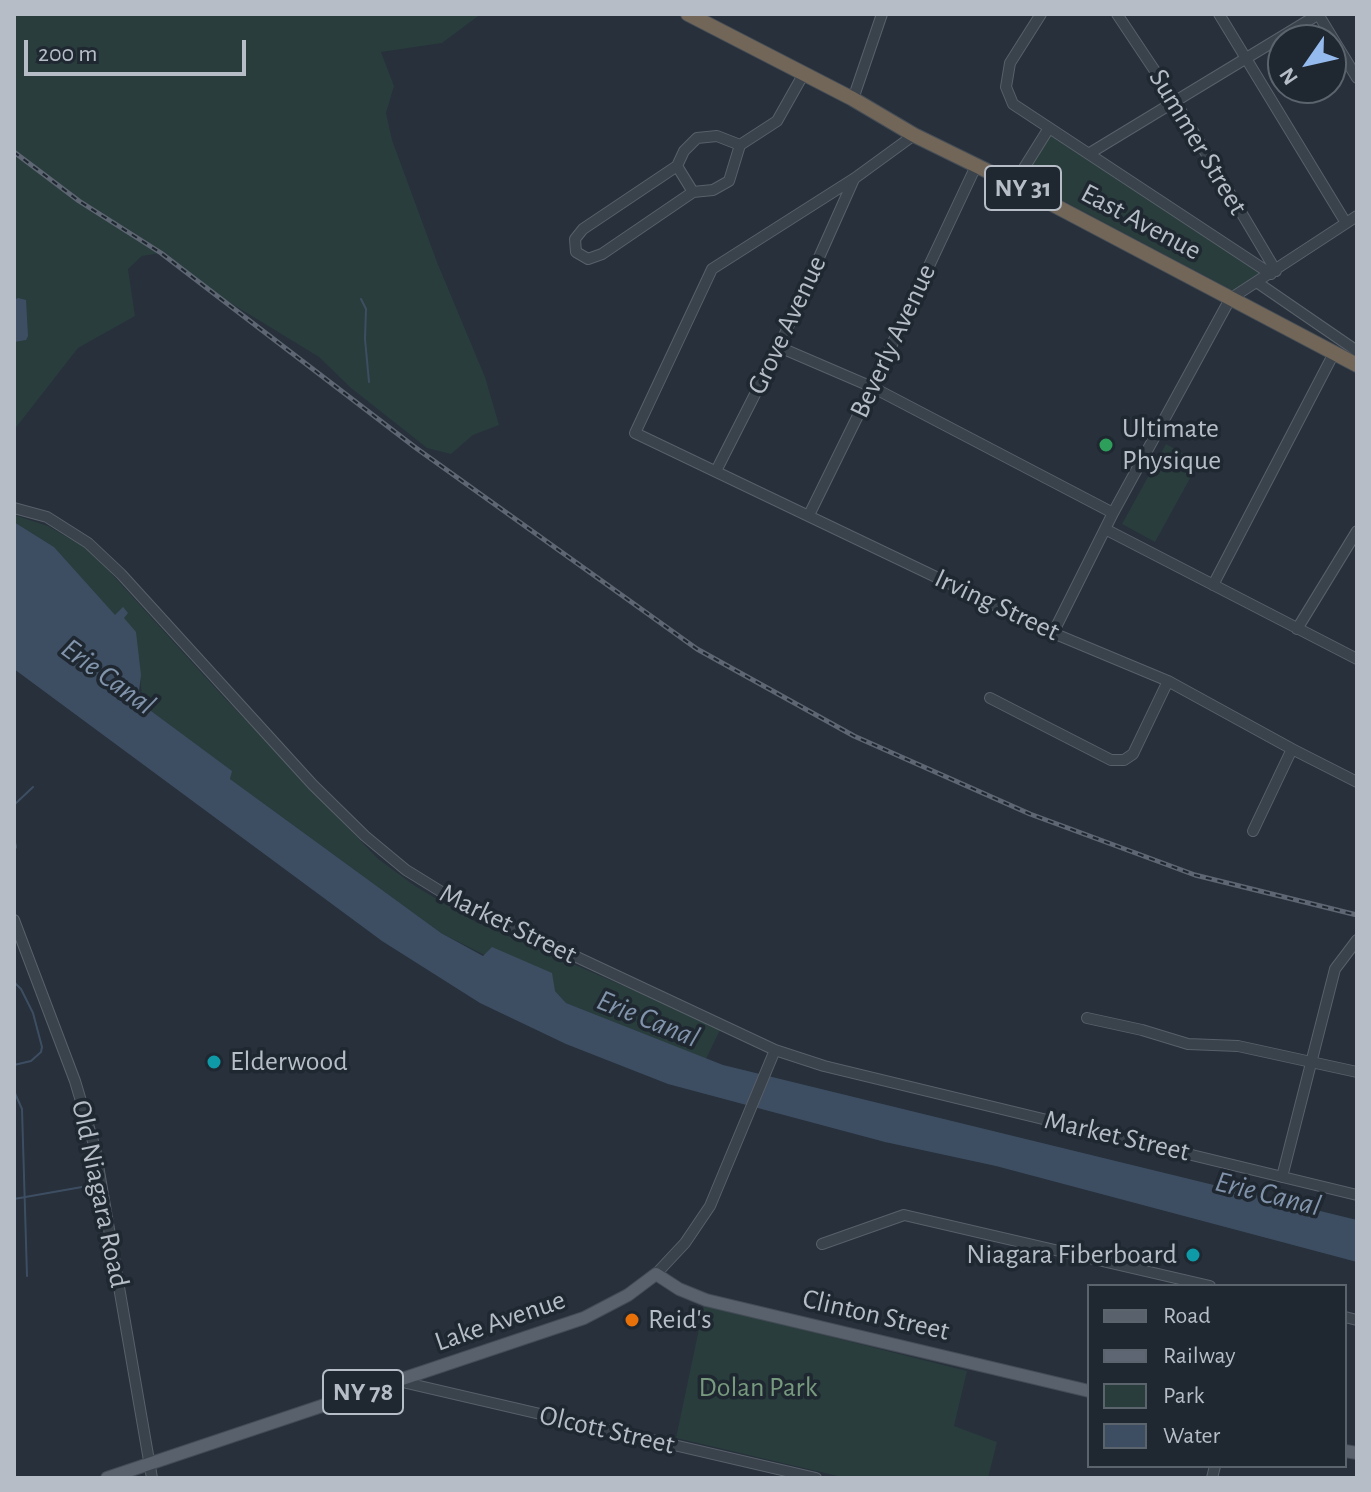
<!DOCTYPE html>
<html>
<head>
<meta charset="utf-8">
<style>
	body { margin:0 }
	#map { position:relative; width:1371px; height:1492px; overflow:hidden; background:#27303b; font-family:"Alegreya Sans",sans-serif }
	canvas { display:block }
	.frame { position:absolute; inset:0; border:16px solid #b6bdc7; pointer-events:none }
	.legend { position:absolute; left:1087px; top:1284px; width:260px; height:184px; box-sizing:border-box; background:#1f2731; border:2px solid #5b636d; margin:0; padding:10px 14px; list-style:none; font-size:24px; color:#b6bdc7 }
	.legend li { display:flex; align-items:center; gap:16px; height:40px }
	.legend b { width:40px; border:2px solid #5b636d }
	.north { position:absolute; left:1267px; top:24px; width:80px; height:80px; box-sizing:border-box; background:#1f2731; border:2px solid #5b636d; border-radius:50%; rotate:236deg; font-size:22px; font-weight:700; line-height:32px; text-align:center; color:#b6bdc7 }
	.north::after { content:''; display:block; margin:auto; width:28px; height:36px; background:#95baed; clip-path:polygon(50% 0,100% 100%,50% 72%,0 100%) }
	.scale { position:absolute; left:24px; top:40px; width:222px; height:36px; box-sizing:border-box; border:4px solid #b6bdc7; border-top:0; padding-left:10px; font-size:24px; line-height:28px; white-space:nowrap; color:#b6bdc7; -webkit-text-stroke:6px #1f2731; paint-order:stroke }
</style>
</head>
<body>
<div id="map">
<canvas width="1371" height="1492"></canvas>
<div class="frame"></div>
<ul class="legend">
<li><b style="height:10px;background:#58616c"></b>Road</li>
<li><b style="height:10px;background:#5d6672"></b>Railway</li>
<li><b style="height:22px;background:#293d3d"></b>Park</li>
<li><b style="height:22px;background:#3e4e62"></b>Water</li>
</ul>
<div class="north">N</div>
<div class="scale">200 m</div>
</div>
<script>
const g = document.querySelector('canvas').getContext('2d');
g.lineJoin = 'round';
function fill(path, color) { g.fillStyle = color; g.fill(path, 'evenodd'); }
const toPath = rows => new Path2D(rows.map(r => 'M' + r).join(''));
function strokePath(path, color, width, dash) { g.strokeStyle = color; g.lineWidth = width; g.lineCap = dash ? 'butt' : 'round'; g.setLineDash(dash || []); g.stroke(path); }
function drawText(font, color, halo, rows, align = 'center') {
  g.font = font + ' "Alegreya Sans",sans-serif'; g.lineWidth = 7; g.setLineDash([]); g.textBaseline = 'middle'; g.strokeStyle = halo; g.fillStyle = color; for (const [text, x, y, turn = 0] of rows) {
    g.save(); g.translate(x, y); g.rotate((+turn || 0) * Math.PI / 180); g.textAlign = isNaN(turn) ? turn : align; if (halo) g.strokeText(text, 0, 0); g.fillText(text, 0, 0); g.restore();
  }
}
const green = toPath([
	[14,14,481,14,442,43,381,52,394,86,386,113,392,140,437,262,485,377,499,425,473,435,451,454,427,448,351,388,319,357,224,299,161,253,142,256,128,269,135,316,78,348,14,430],
	[1052,134,1262,272,1234,291,1022,179],
	[1166,444,1199,462,1155,542,1122,524],
	[14,515,48,526,91,551,219,692,377,858,415,886,476,922,721,1028,706,1059,566,1003,555,991,441,933,230,779,231,771,143,705,135,632,115,616,54,547,14,522],
	[704,1305,967,1371,954,1426,997,1442,988,1478,846,1478,676,1438]
]);
const water = toPath([
	[18,298,26,300,28,336,26,340,14,342,14,300],
	[14,522,54,547,115,615,123,607,128,613,124,618,136,632,141,675,139,691,143,705,232,771,230,779,441,933,483,956,492,947,552,973,555,991,566,1003,723,1065,1357,1220,1357,1262,996,1166,885,1142,668,1084,566,1044,480,1003,382,941,14,669]
]);
const stream = toPath([
	[361,299,366,309,365,339,369,382],
	[14,805,33,787],
	[14,837,16,847,14,852],
	[14,982,21,989,33,1013,42,1047,41,1052,31,1061,14,1065],
	[14,1091,22,1109,27,1276],
	[14,1199,99,1184]
]);
const minor = toPath([
	[1041,14,1010,63,1006,87,1013,104,1271,274],
	[1117,14,1175,101,1276,271],
	[1219,14,1346,223],
	[1318,14,1357,78],
	[853,99,882,14],
	[914,135,855,178,712,269,635,433,1053,633,1168,681,1292,749,1357,782],
	[740,145,717,136,697,138,684,151,677,166,583,229,575,239,576,252,588,259,602,254,693,192,713,190,729,181,740,145,777,121,803,75],
	[1090,153,1319,14],
	[677,166,693,192],
	[1014,184,1049,128],
	[1258,283,1357,351],
	[779,347,872,387,1113,513],
	[716,471,779,347,854,179],
	[14,508,47,517,88,543,121,574,313,785,365,836,406,870,453,899,775,1050,824,1066,1357,1195],
	[809,515,872,387,976,166],
	[1105,529,1357,659],
	[1213,585,1334,353],
	[1297,629,1357,531],
	[1053,633,1113,513,1230,299,1357,216],
	[990,698,1111,760,1124,760,1133,754,1168,681],
	[1253,831,1292,749],
	[14,920,75,1081,95,1148,152,1478],
	[1087,1018,1142,1030,1188,1044,1238,1046,1357,1072],
	[1282,1177,1335,969,1357,940],
	[822,1244,904,1215,1210,1286],
	[656,1274,685,1243,710,1206,775,1050],
	[1345,1317,1357,1320],
	[398,1381,816,1478],
	[1212,1478,1215,1466]
]);
const major = toPath([
	[1345,1451,1357,1453],
	[107,1478,584,1318,628,1295,656,1274,679,1289,706,1300,1089,1391]
]);
const highway = toPath([
	[688,14,853,99,914,135,1014,184,1357,365]
]);
const rail = toPath([
	[14,152,79,201,161,253,416,448,697,649,854,736,1030,814,1195,875,1357,915]
]);
const markers = [
	[1106,445,8,"#2e9e5b"],
	[214,1062,8,"#0f9aa8"],
	[1193,1255,8,"#0f9aa8"],
	[632,1320,8,"#e8710a"]
];
const shields = [
	[1023,188,76],
	[363,1392,80]
];
const shieldNames = [
	["NY 31",1023,188],
	["NY 78",363,1392]
];
const streetNames = [
	["Summer Street",1198,142,59],
	["East Avenue",1141,222,28],
	["Grove Avenue",787,325,-65],
	["Beverly Avenue",893,341,-65],
	["Irving Street",997,605,25],
	["Market Street",508,924,26],
	["Market Street",1117,1136,13],
	["Old Niagara Road",100,1194,78],
	["Clinton Street",876,1315,13],
	["Lake Avenue",500,1321,-19],
	["Olcott Street",607,1430,13]
];
const poiNames = [
	["Ultimate",1122,429],
	["Physique",1122,461],
	["Elderwood",230,1062],
	["Niagara Fiberboard",1177,1255,"right"],
	["Reid's",648,1320]
];
const parkNames = [
	["Dolan Park",758,1388]
];
const waterNames = [
	["Erie Canal",108,677,36],
	["Erie Canal",648,1019,22],
	["Erie Canal",1268,1194,14]
];
fill(green, '#293d3d');
fill(water, '#3e4e62');
strokePath(stream, '#3e4e62', 2);
strokePath(minor, '#58606a', 12);
strokePath(major, '#434b55', 14);
strokePath(highway, '#454d57', 16);
strokePath(minor, '#3a424c', 10);
strokePath(major, '#58616c', 12);
strokePath(highway, '#716658', 14);
strokePath(rail, '#5d6672', 5);
strokePath(rail, '#1f2731', 2, [6]);
for (const [x, y, r, color] of markers) { const dot = new Path2D(); dot.arc(x, y, r, 0, 2 * Math.PI); g.fillStyle = color; g.fill(dot); strokePath(dot, '#1f2731', 3); }
for (const [x, y, w] of shields) { const box = new Path2D(); box.roundRect(x - w / 2, y - 22, w, 44, 6); g.fillStyle = '#1f2731'; g.fill(box); strokePath(box, '#b6bdc7', 2); }
drawText('bold 26px', '#b6bdc7', null, shieldNames);
drawText('28px', '#b6bdc7', '#1f2731', streetNames);
drawText('28px', '#b6bdc7', '#1f2731', poiNames, 'left');
drawText('28px', '#779a7e', '#1f2731', parkNames);
drawText('italic 30px', '#8194ab', '#1f2731', waterNames);
</script>
</body>
</html>
